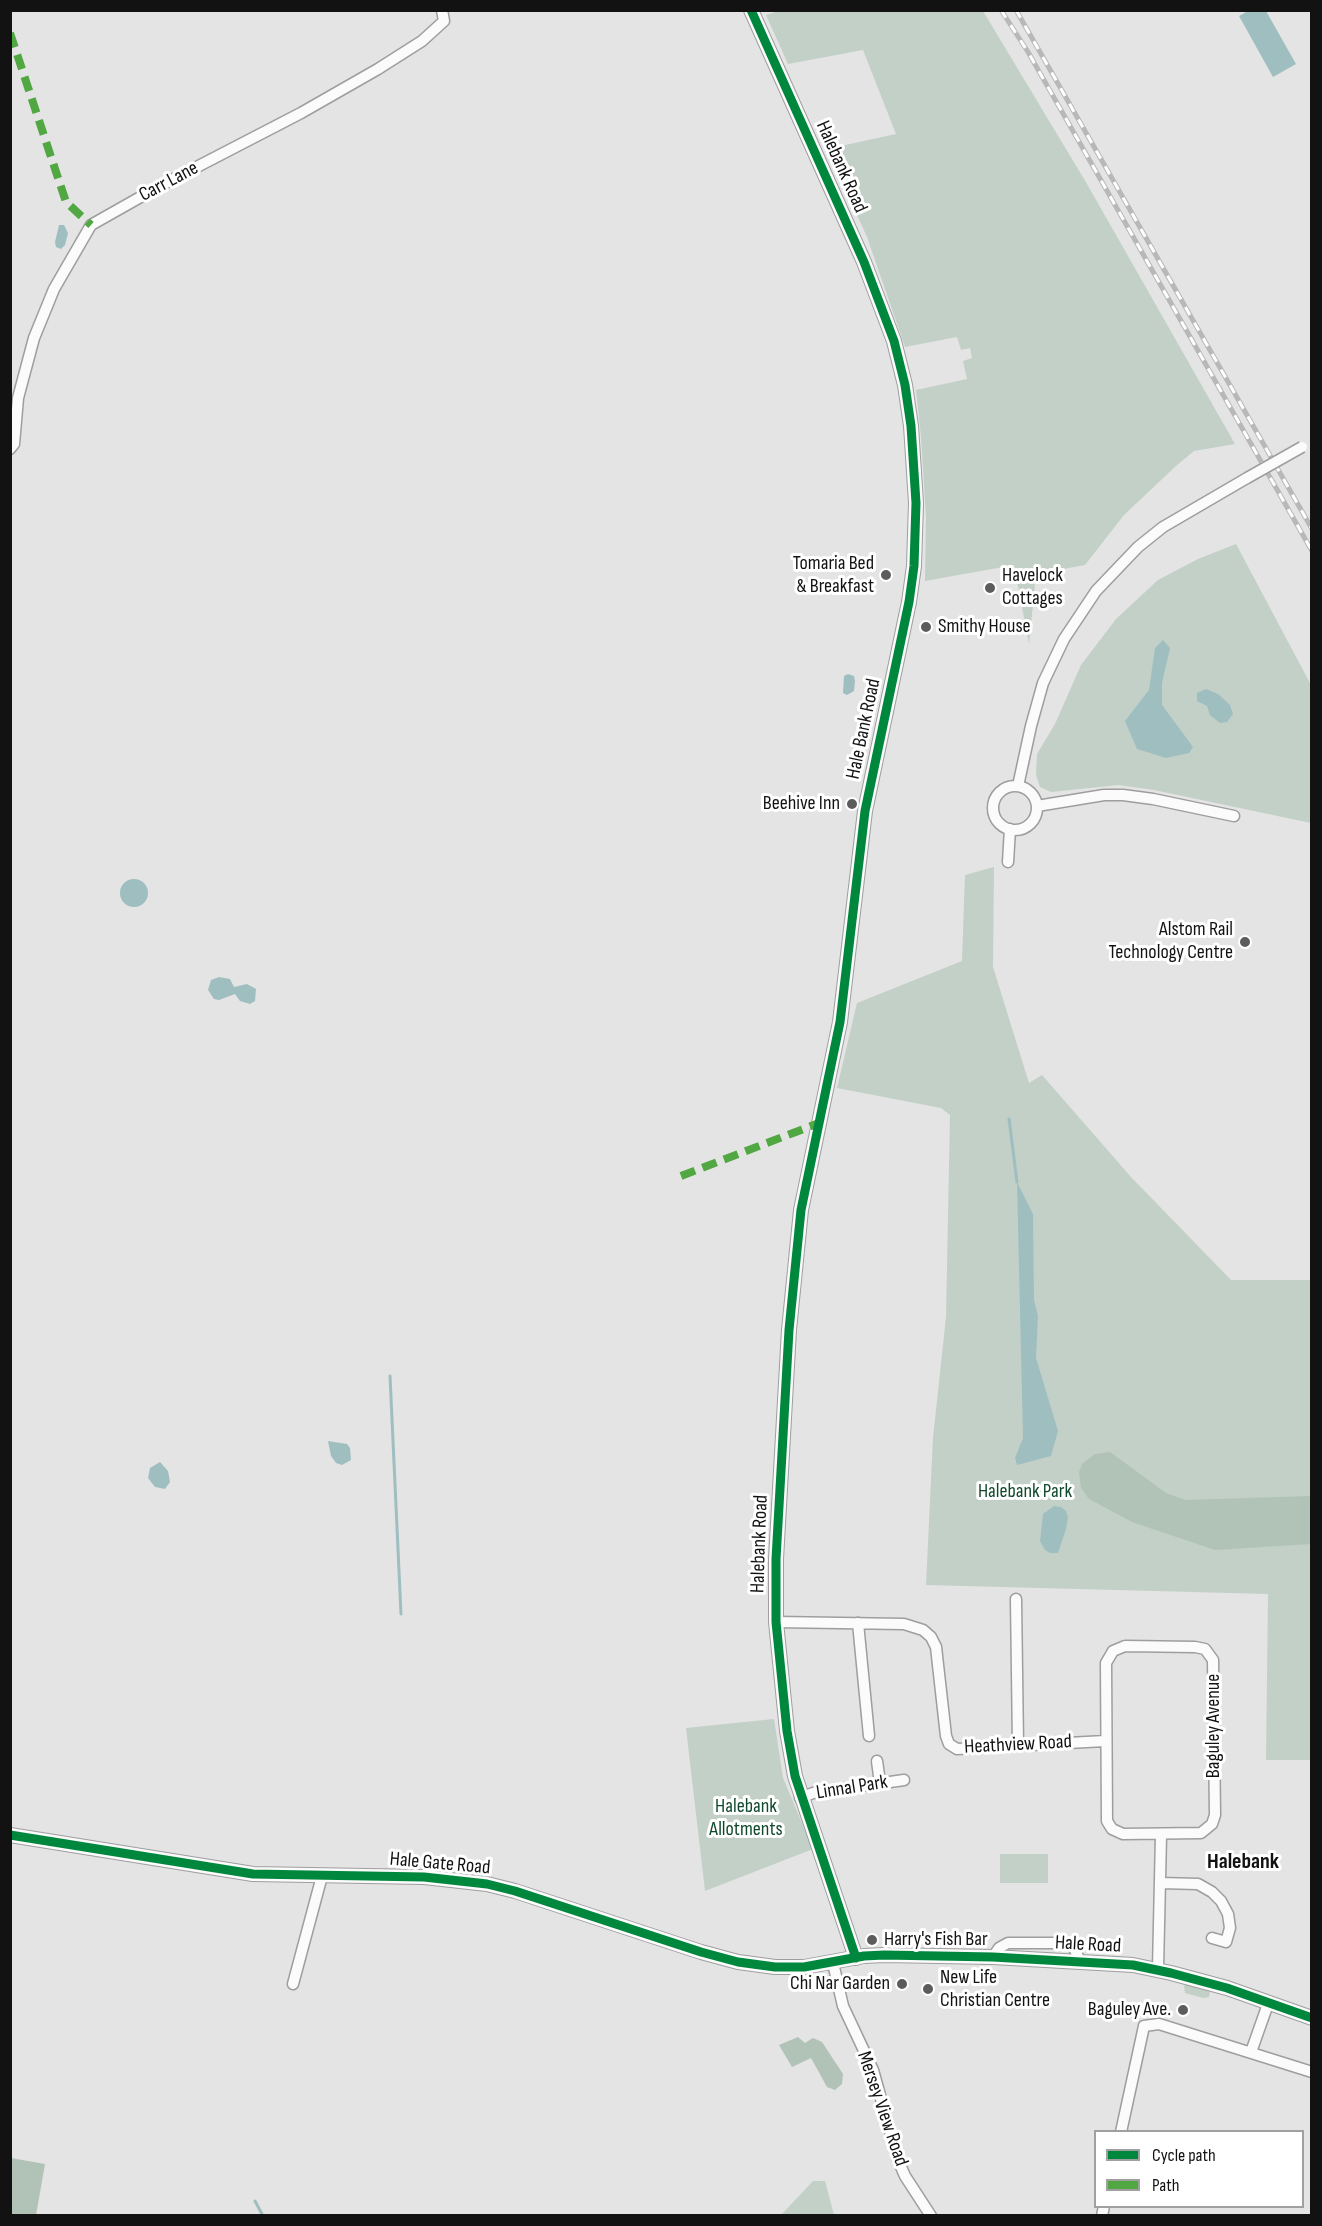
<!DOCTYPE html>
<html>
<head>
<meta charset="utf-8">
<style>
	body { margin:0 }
	#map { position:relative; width:1322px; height:2226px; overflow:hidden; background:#e4e4e4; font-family:"Sofia Sans Condensed",sans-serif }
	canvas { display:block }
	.frame { position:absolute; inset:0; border:12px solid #121213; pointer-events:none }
	.legend { position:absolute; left:1094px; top:2130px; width:210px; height:78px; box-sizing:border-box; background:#fff; border:2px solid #a0a0a1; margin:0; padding:8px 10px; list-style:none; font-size:18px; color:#121213 }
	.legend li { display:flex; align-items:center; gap:12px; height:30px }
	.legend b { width:30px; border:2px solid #a0a0a1 }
</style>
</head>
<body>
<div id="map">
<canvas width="1322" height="2226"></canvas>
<div class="frame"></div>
<ul class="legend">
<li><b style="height:8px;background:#00873e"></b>Cycle path</li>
<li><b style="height:8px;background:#51a842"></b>Path</li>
</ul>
</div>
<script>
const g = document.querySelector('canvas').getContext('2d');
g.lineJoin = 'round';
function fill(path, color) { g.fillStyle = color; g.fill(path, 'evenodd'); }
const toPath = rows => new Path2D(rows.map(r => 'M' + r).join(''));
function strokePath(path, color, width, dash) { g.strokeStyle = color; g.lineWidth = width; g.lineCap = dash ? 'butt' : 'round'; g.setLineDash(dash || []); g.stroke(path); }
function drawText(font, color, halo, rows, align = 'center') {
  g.font = font + ' "Sofia Sans Condensed",sans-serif'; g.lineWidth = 6; g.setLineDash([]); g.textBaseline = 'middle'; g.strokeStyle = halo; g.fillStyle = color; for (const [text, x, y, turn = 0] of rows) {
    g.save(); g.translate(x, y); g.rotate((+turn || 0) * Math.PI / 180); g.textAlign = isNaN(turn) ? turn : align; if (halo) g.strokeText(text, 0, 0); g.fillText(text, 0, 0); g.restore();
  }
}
const green = toPath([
	[782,10,983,11,1087,184,1235,444,1194,451,1177,465,1124,515,1085,565,1036,574,1029,644,1014,565,925,581,926,517,921,437,916,390,967,379,963,361,972,358,970,348,961,350,957,337,905,347,867,237,827,149,896,134,863,50,788,64,766,15],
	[1236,544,1311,685,1311,823,1154,790,1118,785,1051,792,1040,787,1036,775,1037,754,1055,724,1081,665,1116,619,1158,580,1198,559],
	[994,867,993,967,1029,1083,1042,1075,1131,1177,1231,1280,1311,1280,1311,1760,1266,1760,1268,1594,926,1585,933,1438,946,1317,950,1115,941,1108,837,1088,857,1003,962,961,965,875],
	[774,1719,783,1778,813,1849,705,1891,686,1728],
	[1000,1854,1048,1854,1048,1883,1000,1883],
	[1187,1984,1208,1989,1210,1992,1209,1997,1203,1998,1185,1993,1184,1986],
	[813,2181,825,2181,834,2215,781,2215]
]);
const forest = toPath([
	[1110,1452,1166,1493,1185,1500,1311,1496,1311,1544,1215,1550,1132,1522,1089,1499,1081,1488,1079,1472,1082,1464,1095,1454],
	[798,2037,805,2043,813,2038,822,2042,843,2074,842,2084,835,2090,827,2087,811,2058,792,2067,779,2045],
	[11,2158,45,2164,36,2215,11,2215]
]);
const water = toPath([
	[1248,11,1266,11,1296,64,1273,77,1239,16],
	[59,225,64,225,68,233,65,245,61,249,56,247,55,242],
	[1163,640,1170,648,1162,683,1162,705,1193,747,1189,753,1166,758,1137,749,1125,721,1149,690,1155,648],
	[848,674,854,676,855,681,854,691,847,695,843,693,844,676],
	[1206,689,1218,694,1230,705,1233,714,1227,722,1220,723,1210,715,1207,706,1197,701,1197,693],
	'120 893a14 14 0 1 1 28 0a14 14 0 1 1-28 0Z',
	[219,977,230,979,234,987,247,984,256,989,255,1001,250,1004,240,1001,235,994,219,1000,214,999,208,990,211,980],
	[1017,1182,1033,1214,1034,1300,1038,1316,1036,1358,1058,1431,1051,1456,1017,1465,1015,1458,1023,1438],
	[328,1441,347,1444,350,1448,351,1460,342,1465,336,1463,331,1456],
	[160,1462,168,1471,170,1482,165,1489,155,1487,148,1478,150,1468],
	[1054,1506,1061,1507,1066,1511,1068,1517,1066,1529,1058,1553,1050,1553,1045,1550,1040,1541,1043,1514]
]);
const stream = toPath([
	[1009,1119,1017,1182],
	[390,1376,401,1614],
	[255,2201,263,2216]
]);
const minor = toPath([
	[10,449,14,444,18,398,34,338,54,289,91,225,160,186,301,113,378,69,422,41,444,21,442,10],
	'993 808a22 22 0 1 1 44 0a22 22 0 1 1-44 0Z',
	[1018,786,1031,726,1043,683,1064,639,1096,591,1138,547,1163,527,1247,478],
	[1037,806,1104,795,1123,795,1153,799,1234,816],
	[1008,862,1010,829],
	[1016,1599,1018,1745],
	[776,1622,904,1624,923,1630,931,1637,936,1647,946,1736,949,1744,957,1749,1105,1741],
	[858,1623,869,1736],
	[1125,1646,1195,1647,1205,1649,1213,1660,1215,1815,1212,1824,1201,1833,1123,1834,1112,1829,1107,1821,1106,1663,1113,1651,1125,1646],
	[877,1761,880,1783],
	[800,1798,813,1793,904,1780],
	[1160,1883,1198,1884,1212,1892,1221,1901,1228,1914,1230,1928,1226,1942,1212,1938],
	[993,1957,999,1948,1008,1943,1068,1943,1074,1948,1081,1963],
	[833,1963,843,2006,873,2070,898,2160,905,2176,931,2216],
	[1158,1969,1161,1835],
	[293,1984,322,1876],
	[1251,2052,1268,2004],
	[1121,2132,1144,2026,1159,2024,1312,2072],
	[1102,2216,1104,2206]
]);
const tertiary = toPath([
	[751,10,864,262,894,341,905,385,911,426,916,503,914,566,909,602,865,811,840,1022,801,1210,789,1330,776,1559,776,1622,787,1731,795,1776,856,1958],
	[10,1835,253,1874,424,1877,487,1884,515,1891,701,1952,738,1962,775,1967,804,1967,864,1956,884,1955,993,1957,1133,1965,1171,1973,1227,1988,1312,2018]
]);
const rail = toPath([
	[1001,10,1028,52,1312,551],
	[1016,10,1312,529]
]);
const minorBridge = toPath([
	[1247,478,1302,447]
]);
const quiet = toPath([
	[10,33,66,202,91,225],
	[681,1176,819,1123]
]);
const cycleway = toPath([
	[751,10,864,262,894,341,905,385,911,426,916,503,914,566,909,602,865,811,840,1022,801,1210,789,1330,776,1559,776,1622,787,1731,795,1776,856,1958],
	[10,1835,253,1874,424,1877,487,1884,515,1891,701,1952,738,1962,775,1967,804,1967,864,1956,884,1955,993,1957,1133,1965,1171,1973,1227,1988,1312,2018]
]);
const markers = [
	[886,575,6,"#5c5c5c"],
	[990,588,6,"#5c5c5c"],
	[926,627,6,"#5c5c5c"],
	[852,804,6,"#5c5c5c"],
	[1245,942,6,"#5c5c5c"],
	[872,1940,6,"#5c5c5c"],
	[902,1984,6,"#5c5c5c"],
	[928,1989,6,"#5c5c5c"],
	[1183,2010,6,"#5c5c5c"]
];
const streetNames = [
	["Halebank Road",841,167,66],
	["Carr Lane",169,182,-28],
	["Hale Bank Road",864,729,-78],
	["Halebank Road",760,1544,-88],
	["Baguley Avenue",1214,1726,-90],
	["Heathview Road",1018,1745,-3],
	["Linnal Park",852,1788,-9],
	["Hale Gate Road",440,1864,5],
	["Hale Road",1088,1945,3],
	["Mersey View Road",882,2109,71]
];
const poiNames = [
	["Tomaria Bed",874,564],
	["& Breakfast",874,587],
	["Havelock",1002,576,"left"],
	["Cottages",1002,599,"left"],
	["Smithy House",938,627,"left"],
	["Beehive Inn",840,804],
	["Alstom Rail",1233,930],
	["Technology Centre",1233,953],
	["Harry's Fish Bar",884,1940,"left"],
	["New Life",940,1978,"left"],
	["Christian Centre",940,2001,"left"],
	["Chi Nar Garden",890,1984],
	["Baguley Ave.",1171,2010]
];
const parkNames = [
	["Halebank Park",1025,1492],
	["Halebank",746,1807],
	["Allotments",746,1830]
];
const quarterNames = [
	["Halebank",1243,1862]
];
fill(green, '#c2d0c7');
fill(forest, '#b1c2b7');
fill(water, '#9fbec0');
strokePath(stream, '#9fbec0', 3);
strokePath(minor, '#9e9e9e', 13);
strokePath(tertiary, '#9e9e9e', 16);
strokePath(minor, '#fbfbfb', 10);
strokePath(tertiary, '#fbfbfb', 14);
strokePath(rail, '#b8b8b9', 5);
strokePath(rail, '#fff', 3, [9]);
strokePath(minorBridge, '#9e9e9e', 13, []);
strokePath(minorBridge, '#fbfbfb', 10);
strokePath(quiet, '#51a842', 8, [15, 8]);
strokePath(cycleway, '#00873e', 9);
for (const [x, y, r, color] of markers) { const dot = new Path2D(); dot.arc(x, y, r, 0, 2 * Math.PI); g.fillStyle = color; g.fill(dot); strokePath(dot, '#fff', 2); }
drawText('20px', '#121213', '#fff', streetNames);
drawText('20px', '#121213', '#fff', poiNames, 'right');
drawText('20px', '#10492d', '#fff', parkNames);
drawText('bold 22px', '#121213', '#fff', quarterNames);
</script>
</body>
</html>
